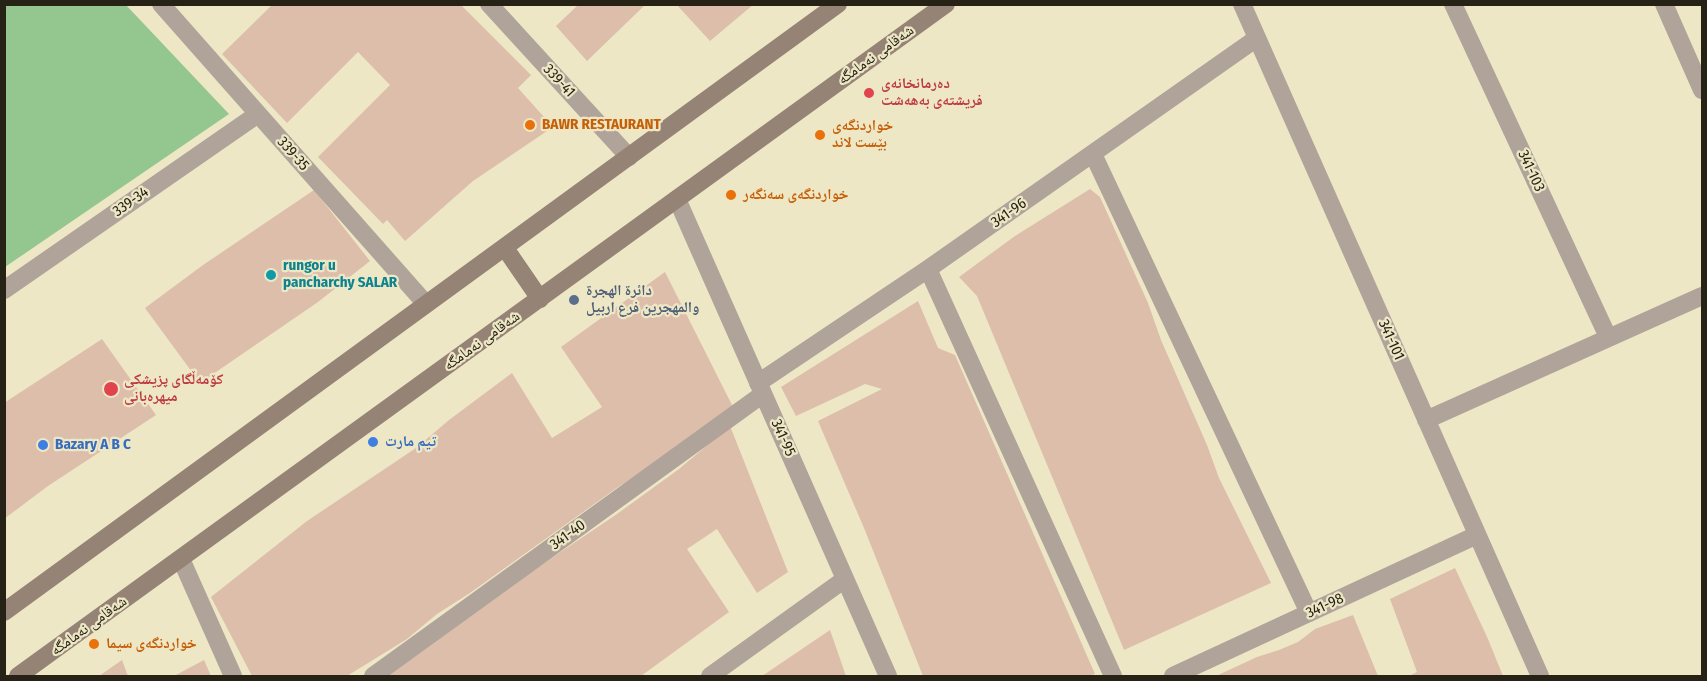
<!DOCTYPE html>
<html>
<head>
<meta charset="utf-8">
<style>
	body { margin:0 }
	#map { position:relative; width:1707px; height:681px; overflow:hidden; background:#eee7c6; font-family:"Fira Sans Condensed",sans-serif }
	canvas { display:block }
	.frame { position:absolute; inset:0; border:6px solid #262316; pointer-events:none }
</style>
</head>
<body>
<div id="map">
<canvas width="1707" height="681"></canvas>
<div class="frame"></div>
</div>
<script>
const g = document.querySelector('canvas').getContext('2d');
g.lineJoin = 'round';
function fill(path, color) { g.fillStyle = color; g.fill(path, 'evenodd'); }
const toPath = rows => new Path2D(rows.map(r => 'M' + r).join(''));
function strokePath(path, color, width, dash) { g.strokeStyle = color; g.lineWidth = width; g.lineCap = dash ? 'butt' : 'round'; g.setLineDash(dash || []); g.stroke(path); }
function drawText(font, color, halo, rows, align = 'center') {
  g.font = font + ' "Fira Sans Condensed","Noto Naskh Arabic",sans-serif'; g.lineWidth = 4.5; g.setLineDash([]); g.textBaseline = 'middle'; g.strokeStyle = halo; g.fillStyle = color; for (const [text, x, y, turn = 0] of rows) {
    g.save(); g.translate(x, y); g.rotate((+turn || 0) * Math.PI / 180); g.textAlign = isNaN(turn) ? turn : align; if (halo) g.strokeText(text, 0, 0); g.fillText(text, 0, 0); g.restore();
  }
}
const green = toPath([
	[5,4,126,5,229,114,5,267]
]);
const building = toPath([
	[273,4,460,4,531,75,518,88,553,127,473,181,405,241,387,220,383,224,318,157,390,85,358,52,287,123,222,54],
	[579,4,646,4,587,61,556,26],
	[676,4,754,4,710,41],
	[1090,189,1100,197,1148,303,1161,340,1207,445,1219,478,1271,583,1124,650,977,296,959,277,1015,236],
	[314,190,370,261,318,302,200,383,145,308,203,265],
	[665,272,734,409,674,452,618,487,470,593,437,614,407,639,347,676,252,676,211,597,307,521,416,448,449,420,512,373,552,438,602,407,561,347],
	[918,301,938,348,955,355,1095,674,1088,676,923,676,864,528,818,421,882,389,865,384,796,416,781,387],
	[102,339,156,415,48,486,4,519,4,403],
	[730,426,788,572,757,593,717,529,687,549,729,612,641,676,384,676,519,580,617,514,679,469],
	[1455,568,1488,639,1503,676,1409,676,1417,672,1390,599],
	[1353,615,1378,676,1216,676,1257,657,1279,650,1298,642,1315,629],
	[830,630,846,676,762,676,768,672],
	[122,660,128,676,99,676],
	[204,660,211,676,174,676]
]);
const minor = toPath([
	[161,4,426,304],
	[489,4,629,157],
	[1242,4,1540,676],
	[1453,4,1608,337],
	[1664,4,1702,90],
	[1093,154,1309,613],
	[677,199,888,676],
	[928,269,1113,676],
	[4,290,258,114],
	[758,383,928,269,1257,38],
	[1426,420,1702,296],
	[181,559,233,676],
	[373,676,763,394],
	[710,676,845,579],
	[1173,676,1477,535]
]);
const secondary = toPath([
	[505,248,540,299],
	[4,612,838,4],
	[18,676,946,4]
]);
const markers = [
	[869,93,6,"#e0444e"],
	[530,125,6,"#e8710a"],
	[820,135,6,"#e8710a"],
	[731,195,6,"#e8710a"],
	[271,275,6,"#0f9aa8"],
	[574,300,6,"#5c6f8a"],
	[111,389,8,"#e0444e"],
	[373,442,6,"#3f7fe0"],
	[43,445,6,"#3f7fe0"],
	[94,644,6,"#e8710a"]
];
const streetNames = [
	["شەقامی نەمامگە",876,55,-36],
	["339-41",559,81,47],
	["339-35",293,154,48],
	["341-103",1531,171,65],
	["339-34",131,202,-35],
	["341-96",1009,213,-35],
	["341-101",1391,340,66],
	["شەقامی نەمامگە",482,341,-36],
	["341-95",783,438,66],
	["341-40",568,535,-36],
	["341-98",1325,606,-25],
	["شەقامی نەمامگە",89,626,-36]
];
const healthNames = [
	["دەرمانخانەی",881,84],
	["فریشتەی بەهەشت",881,101],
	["کۆمەڵگای پزیشکی",124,380],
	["میهرەبانی",124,397]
];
const foodNames = [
	["BAWR RESTAURANT",542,125],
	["خواردنگەی",832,126],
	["بێست لاند",832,143],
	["خواردنگەی سەنگەر",743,195],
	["خواردنگەی سیما",106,644]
];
const cultureNames = [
	["rungor u",283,266],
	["pancharchy SALAR",283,283]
];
const serviceNames = [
	["دائرة الهجرة",586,291],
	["والمهجرين فرع اربيل",586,308]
];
const shopNames = [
	["تیم مارت",385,442],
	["Bazary A B C",55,445]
];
fill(green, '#93c78f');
fill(building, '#dcbeaa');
strokePath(minor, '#b0a39a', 18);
strokePath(secondary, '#958375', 18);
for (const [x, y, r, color] of markers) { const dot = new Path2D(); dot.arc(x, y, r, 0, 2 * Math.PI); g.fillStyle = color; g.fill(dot); strokePath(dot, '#eee7c6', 2); }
drawText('15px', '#262316', '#eee7c6', streetNames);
drawText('bold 15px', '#be3a42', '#eee7c6', healthNames, 'left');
drawText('bold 15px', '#c56008', '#eee7c6', foodNames, 'left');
drawText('bold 15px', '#0d838f', '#eee7c6', cultureNames, 'left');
drawText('bold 15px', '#4e5e75', '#eee7c6', serviceNames, 'left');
drawText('bold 15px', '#366cbe', '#eee7c6', shopNames, 'left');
</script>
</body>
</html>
